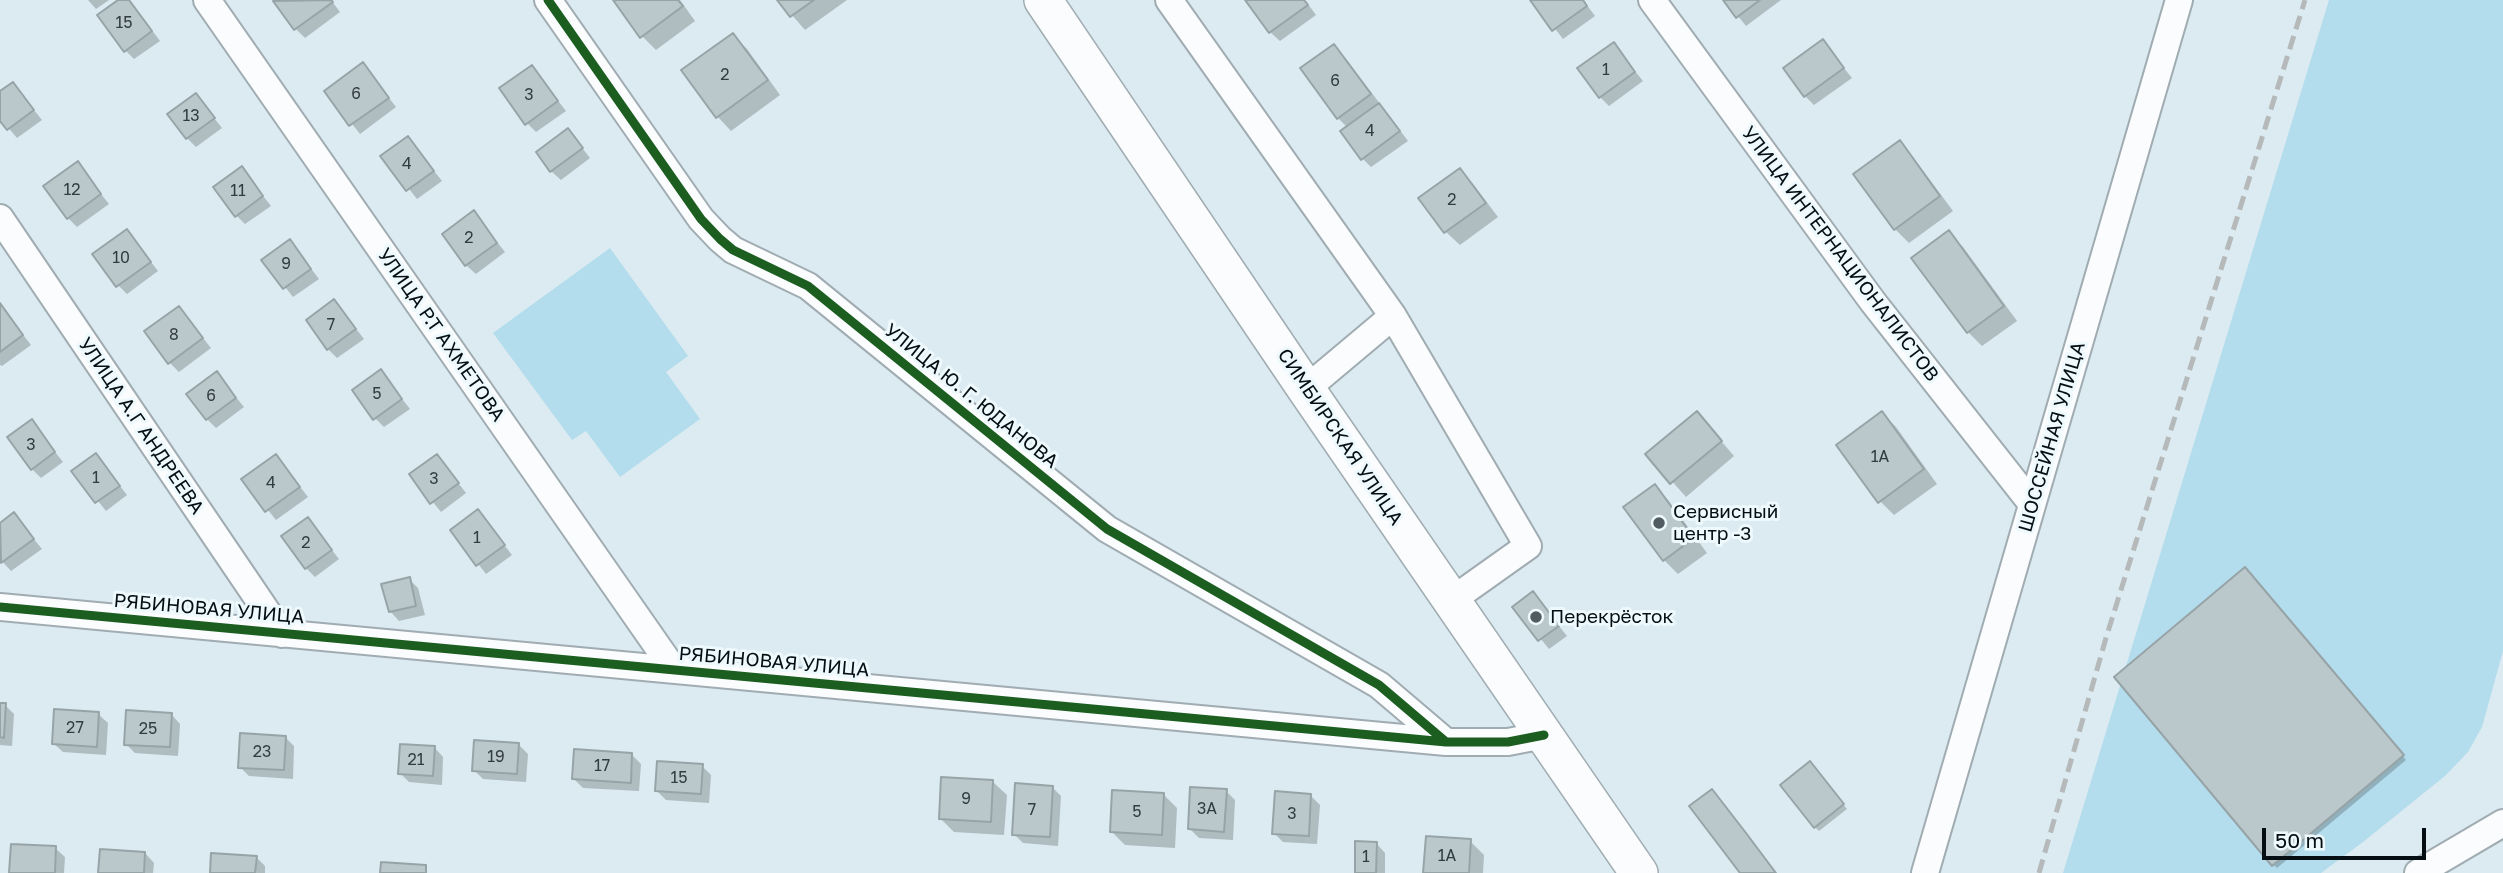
<!DOCTYPE html>
<html>
<head>
<meta charset="utf-8">
<style>
	body { margin:0 }
	#map { position:relative; width:2503px; height:873px; overflow:hidden; background:#dbebf1; font-family:"Golos Text",sans-serif }
	canvas { display:block }
	.scale { position:absolute; left:2262px; top:828px; width:164px; height:32px; box-sizing:border-box; border:4px solid #050f13; border-top:0; padding-left:9px; font-size:21px; line-height:24px; white-space:nowrap; color:#050f13; -webkit-text-stroke:5px #edf9fd; paint-order:stroke }
</style>
</head>
<body>
<div id="map">
<canvas width="2503" height="873"></canvas>
<div class="scale">50 m</div>
</div>
<script>
const g = document.querySelector('canvas').getContext('2d');
g.lineJoin = 'round';
function fill(path, color) { g.fillStyle = color; g.fill(path, 'evenodd'); }
const toPath = rows => new Path2D(rows.map(r => 'M' + r).join(''));
function strokePath(path, color, width, dash) { g.strokeStyle = color; g.lineWidth = width; g.lineCap = dash ? 'butt' : 'round'; g.setLineDash(dash || []); g.stroke(path); }
function drawText(font, color, halo, rows, align = 'center') {
  g.font = font + ' "Golos Text",sans-serif'; g.lineWidth = 6; g.setLineDash([]); g.textBaseline = 'middle'; g.strokeStyle = halo; g.fillStyle = color; for (const [text, x, y, turn = 0] of rows) {
    g.save(); g.translate(x, y); g.rotate((+turn || 0) * Math.PI / 180); g.textAlign = isNaN(turn) ? turn : align; if (halo) g.strokeText(text, 0, 0); g.fillText(text, 0, 0); g.restore();
  }
}
const green = toPath([
	[2329,0,2503,0,2503,651,2482,727,2468,752,2445,776,2363,842,2321,873,2063,873],
	[610,248,688,356,666,372,700,419,620,477,586,431,572,440,493,333]
]);
const shadow = toPath([
	[88,0,109,0,96,9],
	[121,0,128,0,134,6,160,41,134,59,125,50],
	[277,0,331,0,340,12,305,38,296,29,276,1],
	[615,0,680,0,695,21,656,50,642,36],
	[779,0,847,0,805,30],
	[1249,0,1305,0,1316,15,1280,41,1270,32],
	[1533,0,1583,0,1595,16,1563,39],
	[1725,0,1781,0,1746,26],
	[733,35,747,49,780,95,731,131,718,117],
	[1822,41,1852,78,1814,105,1805,96],
	[1613,44,1643,81,1609,106,1600,97],
	[1333,46,1347,60,1408,141,1371,167,1362,158,1348,128,1338,118],
	[363,65,396,107,360,134,326,91],
	[532,67,566,111,536,132,527,123],
	[13,84,42,120,17,138,0,118,0,93],
	[196,95,222,128,196,147,187,138],
	[568,130,590,158,561,180,551,171],
	[408,138,442,181,417,199,383,156],
	[1900,143,1913,157,1953,211,1909,243,1895,229],
	[77,164,109,204,77,227,68,218],
	[241,168,271,206,245,224,236,215],
	[1459,170,1473,184,1498,217,1460,245,1446,232],
	[474,213,505,252,476,274,466,265],
	[127,231,158,271,127,294,118,285],
	[1949,233,1963,247,2017,321,1982,346,1968,332,1914,258],
	[290,241,319,279,293,297,264,260],
	[334,301,364,339,337,358,328,349],
	[0,305,31,345,2,366,0,365],
	[179,308,211,348,179,372,170,363],
	[380,371,410,409,384,427,375,418],
	[217,374,244,407,216,428,207,419],
	[1697,413,1734,456,1686,497,1648,454],
	[1882,413,1896,427,1937,484,1894,515,1880,501],
	[31,422,63,462,41,478,32,469],
	[96,455,127,495,106,511,74,471],
	[276,456,308,497,276,520,244,480],
	[437,456,466,493,441,512,411,475],
	[1655,486,1668,500,1707,553,1678,574,1664,560],
	[478,511,512,555,486,574,452,530],
	[14,515,42,549,11,571,0,559,0,525],
	[307,519,339,559,315,577,306,568],
	[2249,573,2406,760,2277,868,2273,864],
	[409,579,418,588,425,615,399,621,390,611],
	[1533,594,1567,636,1549,649,1515,607],
	[0,704,5,705,14,714,12,746,0,745],
	[98,714,108,723,106,755,63,752,53,743],
	[171,714,180,724,178,756,135,753,126,744],
	[285,737,294,746,293,779,249,776,240,767],
	[519,745,528,754,526,782,483,779,474,770],
	[434,747,443,757,442,785,409,782,400,773],
	[632,755,641,764,639,791,583,788,574,779],
	[702,766,711,775,709,803,666,800,657,791],
	[1814,768,1847,809,1819,831,1815,827],
	[993,782,1007,795,1004,835,954,832,940,818],
	[1052,787,1061,796,1058,846,1023,843,1014,834],
	[1226,791,1235,800,1233,840,1199,838,1190,829],
	[1163,794,1177,808,1175,848,1125,845,1111,831],
	[1310,795,1320,805,1317,844,1283,842,1274,833],
	[1470,841,1484,855,1483,873,1425,873],
	[1376,843,1385,853,1385,873,1356,873],
	[55,848,65,857,64,873,11,873],
	[145,853,154,863,153,873,100,873],
	[256,857,265,866,265,873,211,873]
]);
const building = toPath([
	[118,0,129,0,152,31,124,52,97,15,118,0],
	[331,0,333,2,294,30,273,1,331,0],
	[613,0,678,0,683,6,640,38,613,0],
	[777,0,814,0,790,17,777,0],
	[1245,0,1304,0,1308,5,1269,33,1245,0],
	[1530,0,1583,0,1587,6,1552,31,1530,0],
	[1723,0,1760,0,1736,18,1723,0],
	[733,33,768,80,716,118,681,70,733,33],
	[1823,39,1844,68,1804,97,1783,68,1823,39],
	[1614,42,1635,72,1599,98,1577,68,1614,42],
	[1334,44,1371,94,1337,119,1300,68,1334,44],
	[363,62,389,98,349,126,324,91,363,62],
	[532,65,558,101,525,125,499,88,532,65],
	[13,82,34,110,7,130,0,121,0,91,13,82],
	[196,93,215,118,186,139,167,114,196,93],
	[1379,103,1400,131,1361,160,1340,131,1379,103],
	[568,128,583,148,550,172,536,152,568,128],
	[408,136,434,171,406,191,380,156,408,136],
	[1900,140,1940,196,1894,230,1853,174,1900,140],
	[78,161,101,194,67,219,43,186,78,161],
	[242,166,263,196,235,217,213,187,242,166],
	[1460,168,1486,203,1444,233,1418,198,1460,168],
	[474,210,497,243,465,266,442,234,474,210],
	[127,229,151,262,116,287,92,254,127,229],
	[1949,230,2004,306,1967,333,1911,258,1949,230],
	[290,239,311,269,283,289,261,260,290,239],
	[334,299,356,329,327,350,306,320,334,299],
	[0,303,23,335,0,352,0,303],
	[179,306,203,338,168,364,144,331,179,306],
	[381,369,402,399,373,420,352,390,381,369],
	[217,371,236,398,206,420,186,394,217,371],
	[1697,411,1722,441,1670,484,1645,454,1697,411],
	[1882,411,1924,469,1878,503,1836,445,1882,411],
	[32,419,55,452,31,470,7,437,32,419],
	[96,453,120,486,95,503,71,471,96,453],
	[276,454,300,487,265,512,241,479,276,454],
	[437,454,459,483,430,504,409,474,437,454],
	[1655,484,1694,538,1663,561,1623,507,1655,484],
	[478,509,505,545,476,566,450,530,478,509],
	[14,512,34,539,1,563,0,523,14,512],
	[308,517,332,550,305,569,281,536,308,517],
	[2245,567,2404,755,2272,866,2114,677,2245,567],
	[410,577,416,606,389,612,381,584,410,577],
	[1533,591,1559,626,1538,641,1512,607,1533,591],
	[0,703,6,703,4,738,0,737,0,703],
	[54,709,99,712,97,747,52,744,54,709],
	[126,710,172,713,170,747,124,745,126,710],
	[240,733,286,736,284,770,238,768,240,733],
	[474,740,519,743,517,774,472,771,474,740],
	[400,744,435,746,433,776,398,774,400,744],
	[574,749,632,753,631,783,572,779,574,749],
	[657,761,703,764,701,794,655,791,657,761],
	[1810,761,1844,804,1814,828,1780,785,1810,761],
	[941,777,993,780,991,822,939,819,941,777],
	[1015,783,1053,786,1050,837,1012,835,1015,783],
	[1190,787,1227,789,1224,832,1188,829,1190,787],
	[1712,789,1746,833,1776,873,1740,873,1724,852,1689,806,1712,789],
	[1112,790,1164,793,1162,835,1110,832,1112,790],
	[1275,791,1311,794,1309,836,1272,834,1275,791],
	[1426,836,1471,839,1469,873,1423,873,1426,836],
	[1355,841,1377,842,1376,873,1355,873,1355,841],
	[11,844,56,846,55,873,9,873,11,844],
	[100,849,145,852,144,873,98,873,100,849],
	[211,853,257,856,255,873,210,873,211,853],
	[381,862,426,865,426,873,380,873,381,862]
]);
const minor = toPath([
	[207,0,674,670],
	[548,0,701,219,720,239,733,250,808,286,1107,529,1379,685,1446,742],
	[1169,0,1393,316,1528,546,1452,600],
	[1652,0,1873,302,2032,504],
	[0,218,282,634],
	[1306,389,1393,316],
	[0,607,1446,742,1508,742,1544,735],
	[1925,873,2179,0],
	[2418,873,2503,823]
]);
const secondary = toPath([
	[1043,0,1306,389,1639,873]
]);
const rail = toPath([
	[2039,873,2106,638,2305,0]
]);
const cycleway = toPath([
	[548,0,701,219,720,239,733,250,808,286,1107,529,1379,685,1446,742],
	[0,607,1446,742,1508,742,1544,735]
]);
const markers = [
	[1659,523,7,"#505c61"],
	[1536,617,7,"#505c61"]
];
const numberNames = [
	["15",124,23],
	["1",1606,70],
	["2",725,75],
	["6",1335,81],
	["6",356,94],
	["3",529,95],
	["13",191,116],
	["4",1370,131],
	["4",407,164],
	["12",72,190],
	["11",238,191],
	["2",1452,200],
	["2",469,238],
	["10",121,258],
	["9",286,264],
	["7",331,325],
	["8",174,335],
	["5",377,394],
	["6",211,396],
	["3",31,445],
	["1А",1880,457],
	["1",96,478],
	["3",434,479],
	["4",271,483],
	["1",477,538],
	["2",306,543],
	["27",75,728],
	["25",148,729],
	["23",262,752],
	["19",496,757],
	["21",416,760],
	["17",602,766],
	["15",679,778],
	["9",966,799],
	["3А",1207,809],
	["7",1032,810],
	["5",1137,812],
	["3",1292,814],
	["1А",1447,856],
	["1",1366,857]
];
const streetNames = [
	["УЛИЦА ИНТЕРНАЦИОНАЛИСТОВ",1840,254,53],
	["УЛИЦА Р.Т АХМЕТОВА",441,335,55],
	["УЛИЦА Ю. Г. ЮДАНОВА",971,396,39],
	["УЛИЦА А.Г АНДРЕЕВА",141,426,56],
	["СИМБИРСКАЯ УЛИЦА",1340,437,56],
	["ШОССЕЙНАЯ УЛИЦА",2052,437,-74],
	["РЯБИНОВАЯ УЛИЦА",209,609,5],
	["РЯБИНОВАЯ УЛИЦА",774,662,5]
];
const poiNames = [
	["Сервисный",1673,512],
	["центр -3",1673,534],
	["Перекрёсток",1550,617]
];
fill(green, '#b3dcec');
fill(shadow, '#0003');
fill(building, '#bbc8cb');
strokePath(building, '#97a4a7', 2);
strokePath(minor, '#a0acb1', 30);
strokePath(secondary, '#a0acb1', 40);
strokePath(minor, '#fafcfd', 26);
strokePath(secondary, '#fafcfd', 37);
strokePath(rail, '#b5b9ba', 5, [14, 7]);
strokePath(cycleway, '#1b5e20', 9);
for (const [x, y, r, color] of markers) { const dot = new Path2D(); dot.arc(x, y, r, 0, 2 * Math.PI); g.fillStyle = color; g.fill(dot); strokePath(dot, '#edf9fd', 2.5); }
drawText('16px', '#323d41', null, numberNames);
drawText('19px', '#050f13', '#edf9fd', streetNames);
drawText('19px', '#050f13', '#edf9fd', poiNames, 'left');
</script>
</body>
</html>
